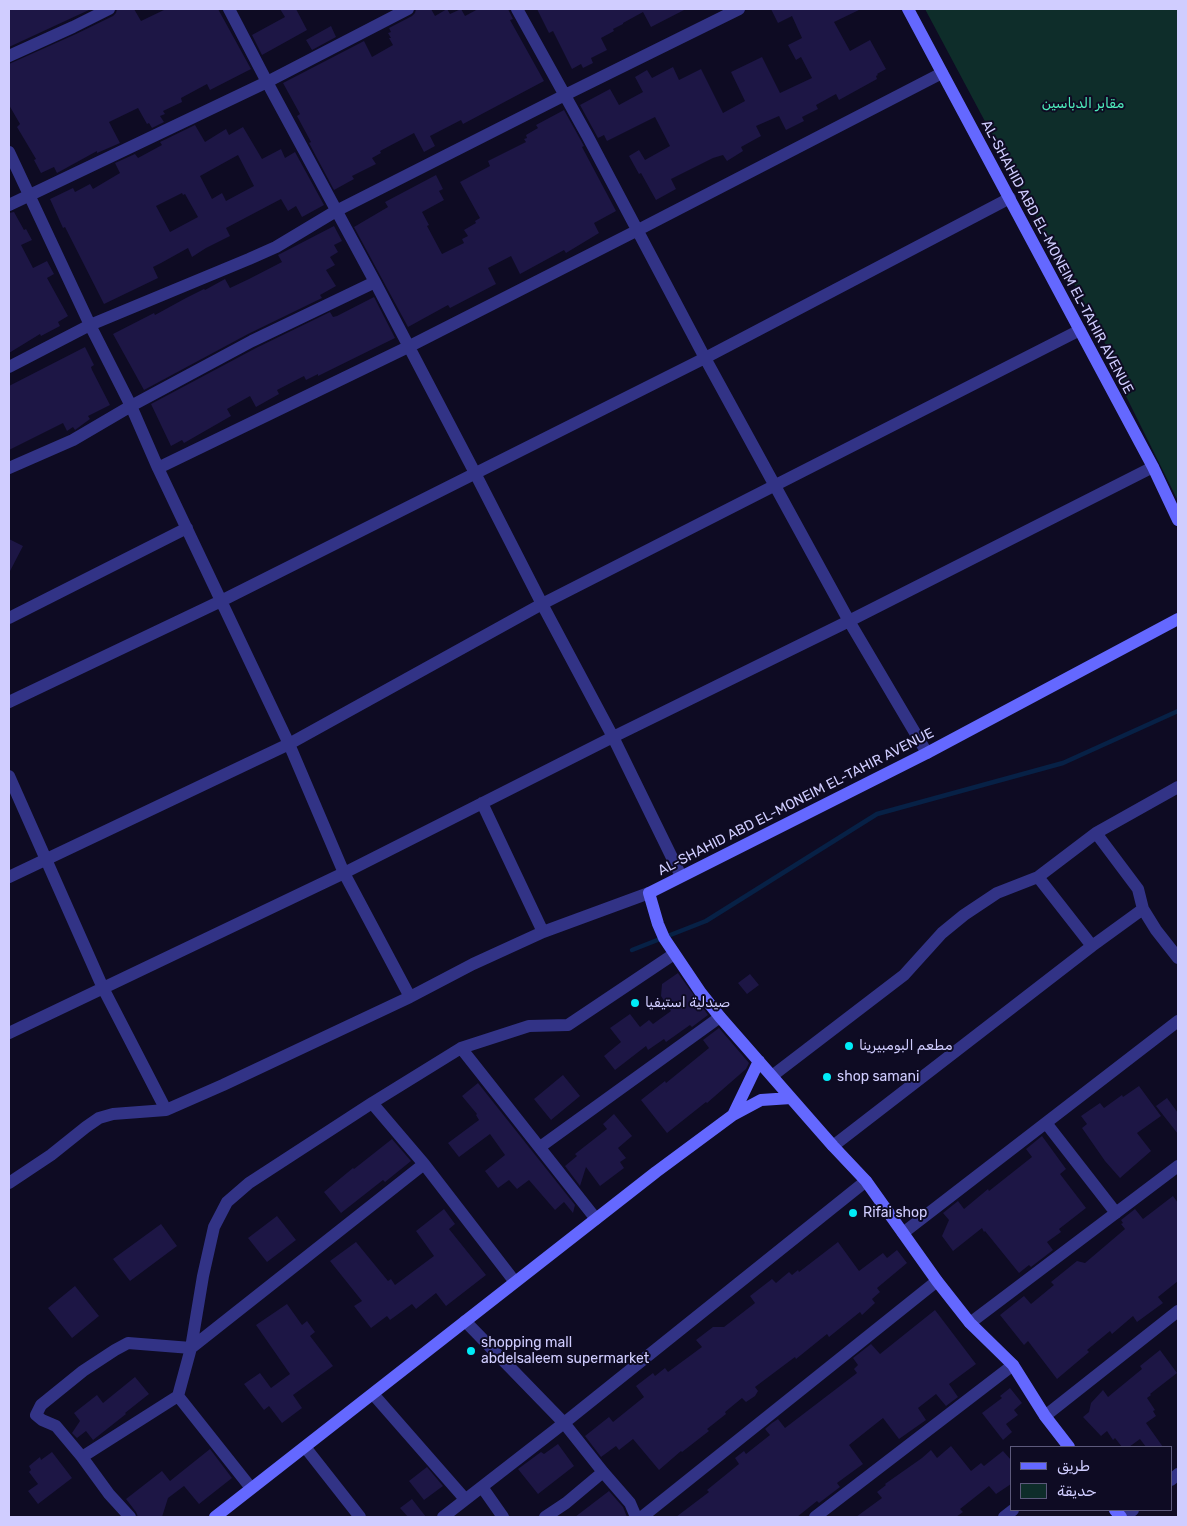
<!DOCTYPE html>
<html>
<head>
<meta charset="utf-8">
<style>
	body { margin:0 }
	#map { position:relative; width:1187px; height:1526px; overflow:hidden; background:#0e0b23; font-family:Rubik,"Noto Sans Arabic",sans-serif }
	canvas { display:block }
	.frame { position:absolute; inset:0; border:10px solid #d0cdff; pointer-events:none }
	.legend { position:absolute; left:1010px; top:1446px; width:162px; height:65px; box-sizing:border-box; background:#0e0b23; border:1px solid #5c597b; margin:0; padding:6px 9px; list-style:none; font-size:15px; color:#d0cdff }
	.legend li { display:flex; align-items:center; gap:10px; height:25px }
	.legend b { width:25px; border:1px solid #5c597b }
</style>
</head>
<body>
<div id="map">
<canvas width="1187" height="1526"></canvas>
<div class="frame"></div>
<ul class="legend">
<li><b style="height:6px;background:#6468ff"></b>طريق</li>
<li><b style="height:14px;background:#0e2d2a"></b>حديقة</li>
</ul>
</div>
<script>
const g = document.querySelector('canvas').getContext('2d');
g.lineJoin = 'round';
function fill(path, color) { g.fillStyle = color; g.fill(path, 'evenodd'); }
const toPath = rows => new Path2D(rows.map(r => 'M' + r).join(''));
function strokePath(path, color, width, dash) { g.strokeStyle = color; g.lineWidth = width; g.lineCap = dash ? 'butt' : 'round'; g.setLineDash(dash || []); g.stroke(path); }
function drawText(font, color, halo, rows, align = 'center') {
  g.font = font + ' Rubik,"Noto Sans Arabic",sans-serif'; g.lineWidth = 4; g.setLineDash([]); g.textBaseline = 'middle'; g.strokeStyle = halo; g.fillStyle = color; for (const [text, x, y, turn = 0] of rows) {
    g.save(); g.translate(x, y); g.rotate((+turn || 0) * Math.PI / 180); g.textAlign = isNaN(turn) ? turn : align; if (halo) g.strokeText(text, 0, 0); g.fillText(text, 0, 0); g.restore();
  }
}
const green = toPath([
	[925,9,1178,9,1178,501,1117,378,1101,332,1036,217]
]);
const stream = toPath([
	[632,950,706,921,877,814,1063,763,1178,711]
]);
const building = toPath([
	[9,9,91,9,9,47],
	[117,9,134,9,141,21,166,9,218,9,251,69,210,90,207,84,181,98,182,102,163,111,165,114,160,116,164,122,152,128,149,123,147,124,138,108,109,122,120,143,97,153,97,151,57,173,54,167,41,173,34,160,36,159,17,127,20,124,9,105,9,64,76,34,113,16,116,13],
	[280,9,296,9,307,30,262,55,252,35,285,17],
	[416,9,431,9,435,16,447,9,450,14,461,9,465,16,478,9,508,9,513,19,510,20,544,81,463,124,461,120,430,136,435,146,424,152,414,133,380,151,381,153,372,158,376,164,352,176,354,179,334,190,309,143,311,142,297,116,300,114,283,83,364,41,372,57,393,45,389,38,391,38,388,33,391,32,389,28,412,16,415,13],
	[537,9,686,9,651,27,643,12,623,23,623,24,613,29,614,31,601,38,607,50,591,58,593,63,583,68,581,64,572,69,553,31,549,33],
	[771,9,861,9,834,22,850,51,870,40,886,69,877,74,878,75,876,76,877,79,839,100,836,94,816,105,818,109,802,117,804,121,786,130,779,116,756,126,761,136,741,147,743,151,727,161,723,155,713,158,671,179,676,189,656,200,641,173,639,174,629,156,639,150,645,160,670,146,655,117,607,141,604,135,598,138,580,105,610,89,619,105,643,92,635,77,647,70,652,78,673,67,679,80,701,69,723,113,745,101,731,72,762,57,780,93,812,78,801,57,796,60,788,45,802,38,792,16,778,23],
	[331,26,336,37,312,50,306,40],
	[564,110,584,146,582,147,616,211,594,223,599,233,566,253,564,250,520,274,511,256,488,268,496,284,450,308,448,305,408,327,354,227,388,207,385,202,436,175,443,189,439,191,444,200,422,212,429,225,427,226,442,254,464,243,462,239,468,236,464,230,476,223,475,221,480,218,460,182,490,166,488,161,526,142,524,139,527,138,526,135,538,128,536,125],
	[195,125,205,142,226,129,229,135,243,127,262,159,281,149,285,158,295,152,324,205,302,217,296,206,288,211,281,199,226,228,230,236,206,248,192,257,188,248,161,263,153,267,158,278,104,304,65,227,63,228,50,199,73,188,75,192,90,184,93,189,120,173,115,163,135,154,138,158,162,145,160,142],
	[238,155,254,186,226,201,222,193,212,199,200,176],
	[182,193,183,195,185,194,198,217,170,232,156,206],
	[14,212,24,230,26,229,32,240,21,245,33,268,47,261,54,274,47,278,68,316,58,322,60,326,41,336,40,334,9,353,9,213],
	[334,226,342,241,334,245,338,252,330,257,335,265,326,270,336,286,320,295,322,298,248,334,144,390,113,334,154,313,155,315,186,298,204,289,205,290,225,279,230,288,249,279,282,262,278,255],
	[374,297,395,338,318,376,318,374,306,380,304,376,277,390,279,394,256,407,250,396,227,409,231,416,184,443,182,440,171,446,151,404,256,348,330,312,333,317,337,316],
	[85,347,94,365,91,367,92,370,110,405,88,416,90,419,75,430,73,427,67,431,63,423,9,450,9,386],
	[9,539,23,546,9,573],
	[678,973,708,1015,692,1027,690,1025,666,1042,664,1039,648,1050,646,1046,615,1070,604,1056,621,1042,610,1028,630,1014,640,1027,649,1020,653,1024,671,1011,661,996,662,984],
	[750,974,759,985,747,994,738,983],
	[719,1028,749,1063,746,1069,707,1103,706,1102,667,1133,641,1100,665,1081,666,1083,709,1048,703,1040],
	[563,1075,580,1096,551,1120,534,1099],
	[478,1083,575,1205,573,1213,564,1202,555,1210,529,1180,517,1189,509,1180,498,1188,485,1171,505,1155,490,1134,459,1157,448,1143,479,1120,476,1115,477,1114,462,1096],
	[1139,1086,1161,1116,1137,1133,1151,1151,1120,1178,1105,1161,1082,1128,1087,1124,1081,1116,1100,1103,1104,1108,1122,1095,1123,1097],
	[1167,1098,1178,1113,1178,1134,1156,1106],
	[614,1114,632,1136,618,1148,626,1158,620,1162,624,1168,600,1186,586,1167,580,1186,565,1166,577,1156,575,1154,607,1129,603,1124],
	[1042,1136,1066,1169,1060,1174,1086,1208,1059,1229,1061,1232,1047,1242,1053,1250,1031,1267,1029,1265,1019,1273,985,1231,984,1232,982,1228,953,1251,942,1236,949,1220,943,1213,958,1201,964,1209,988,1189,989,1191,1032,1157,1026,1149],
	[392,1139,411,1161,385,1182,383,1180,341,1213,324,1192,353,1168,354,1169],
	[1173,1196,1178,1203,1178,1281,1158,1297,1163,1303,1137,1322,1133,1316,1112,1334,1110,1331,1087,1350,1089,1352,1057,1379,1028,1341,1024,1345,1000,1315,1024,1296,1031,1304,1054,1285,1051,1282,1077,1261,1085,1263,1125,1229,1121,1224,1123,1223,1121,1220,1135,1209,1143,1219],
	[444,1209,455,1224,449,1229,486,1275,446,1306,436,1293,416,1309,412,1304,390,1320,387,1316,371,1328,354,1306,362,1301,330,1261,356,1242,388,1281,391,1279,395,1285,434,1256,416,1231],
	[277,1216,296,1240,267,1262,248,1238],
	[161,1224,177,1246,130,1281,113,1259],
	[838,1242,859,1271,883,1253,887,1258,897,1250,907,1263,877,1288,880,1292,872,1299,875,1303,862,1315,860,1312,829,1337,827,1334,796,1359,795,1357,755,1387,758,1391,755,1396,746,1402,742,1398,725,1412,726,1414,707,1429,709,1431,682,1452,681,1451,659,1470,633,1439,619,1450,616,1446,601,1457,585,1436,609,1417,613,1422,644,1397,636,1386,653,1373,655,1376,665,1368,668,1372,702,1347,696,1340,713,1327,724,1327,755,1303,750,1296,772,1279,776,1283,789,1272,792,1275,798,1270,799,1272],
	[75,1286,99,1316,72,1338,48,1308],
	[287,1304,302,1325,307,1321,315,1332,310,1336,333,1366,293,1395,302,1408,282,1423,269,1406,264,1410,244,1384,260,1373,271,1388,290,1374,256,1325],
	[935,1310,976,1364,949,1384,958,1397,946,1406,936,1394,918,1408,926,1420,899,1439,883,1418,849,1445,863,1464,837,1483,840,1487,819,1503,817,1501,797,1517,676,1517,709,1492,707,1490,739,1464,735,1458,744,1451,746,1454,770,1435,765,1429,772,1423,778,1419,785,1428,857,1373,854,1369,858,1365,853,1358,871,1344,880,1354],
	[1160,1350,1177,1373,1150,1394,1151,1395,1147,1398,1155,1410,1153,1411,1156,1416,1146,1423,1163,1447,1146,1447,1140,1439,1129,1447,1122,1447,1115,1438,1113,1440,1107,1431,1101,1436,1083,1417,1089,1412,1091,1403,1103,1390,1108,1397,1142,1369,1140,1366],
	[135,1377,149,1394,125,1413,126,1414,93,1440,86,1431,77,1438,72,1433,80,1421,74,1413,97,1395,103,1403],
	[1010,1388,1022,1403,1014,1410,1018,1415,1006,1424,1012,1432,1003,1440,982,1413,1002,1398,1000,1396],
	[558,1444,574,1466,538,1494,518,1469,541,1452,544,1454],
	[951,1446,971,1471,981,1463,984,1466,1003,1451,1011,1460,1011,1484,996,1494,989,1486,960,1509,963,1512,956,1517,856,1517,882,1498,877,1492,886,1485,885,1484,922,1458,931,1450,937,1458],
	[210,1449,232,1478,199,1504,184,1486,168,1498,162,1517,138,1517,136,1512,126,1499,162,1471,170,1481],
	[52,1452,72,1478,38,1504,28,1491,38,1484,29,1472,31,1470,29,1466,40,1457,41,1460],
	[427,1467,443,1486,424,1500,409,1481],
	[609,1491,623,1507,627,1517,575,1517],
	[412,1499,426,1517,408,1517,400,1508]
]);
const street = toPath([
	[229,9,267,82,375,282,475,473,542,604,613,737,681,876],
	[517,9,588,137,705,358,849,621,927,753],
	[9,56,73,27,109,9],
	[9,152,90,325,131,406,158,468,289,744,344,873,410,997],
	[9,205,267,82,408,9],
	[9,367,90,325,249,259,276,247,336,211,565,95,739,9],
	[9,468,73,440,131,406,252,341,375,282],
	[158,468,408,347,638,230,942,73],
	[9,618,187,528],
	[9,702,221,601,705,358,1010,198],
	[9,776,103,988,166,1110],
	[482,803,543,932],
	[1096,833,1138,889,1143,909],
	[9,877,289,744,542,604,1080,330],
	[1038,877,1092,946],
	[9,1033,344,873,613,737,849,621,1153,467],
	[461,1048,596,1219],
	[772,1076,904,975,942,933,964,915,997,893,1038,877,1096,833,1178,787],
	[372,1103,424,1164,515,1282],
	[1046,1123,1116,1213],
	[833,1146,1092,946,1143,909,1156,930,1178,958],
	[540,1147,720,1017],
	[9,1183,51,1155,86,1127,99,1118,113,1114,166,1110,223,1085,410,997,473,964,543,932,649,893],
	[903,1233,1178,1021],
	[465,1321,564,1423,603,1472,630,1503,636,1517],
	[970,1323,1178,1166],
	[373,1394,465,1499],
	[1045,1416,1178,1311],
	[305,1447,360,1517],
	[82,1457,178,1396],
	[1171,1480,1178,1474],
	[482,1487,503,1517],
	[251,1488,178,1396,191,1348,203,1276,214,1227,227,1202,249,1183,372,1103,461,1048,529,1026,568,1025,674,954],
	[130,1517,109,1494,82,1457,56,1426,42,1420,36,1415,41,1405,83,1371,115,1350,128,1343,191,1348,424,1164],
	[443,1517,564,1423,866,1181],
	[545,1517,566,1503,603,1472],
	[642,1517,937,1281],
	[815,1517,1013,1365],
	[1004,1517,1013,1510],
	[1124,1517,1133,1510]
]);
const secondary = toPath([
	[908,9,1153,467,1178,520],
	[733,1115,759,1061],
	[1069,1447,1045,1416,1013,1365,970,1323,937,1281,866,1181,833,1146,720,1017,701,993,664,938,658,924,649,893,927,753,1178,619],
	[1115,1510,1121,1517],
	[215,1517,656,1172,733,1115,761,1100,791,1098]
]);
const markers = [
	[635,1003,5,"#00ecf8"],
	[849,1046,5,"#00ecf8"],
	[827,1077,5,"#00ecf8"],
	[853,1213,5,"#00ecf8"],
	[471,1351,5,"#00ecf8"]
];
const parkNames = [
	["مقابر الدباسين",1083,104]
];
const streetNames = [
	["AL-SHAHID ABD EL-MONEIM EL-TAHIR AVENUE",1057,257,62],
	["AL-SHAHID ABD EL-MONEIM EL-TAHIR AVENUE",796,802,-27]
];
const poiNames = [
	["صيدلية استيفيا",645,1003],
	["مطعم البومبيرينا",859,1046],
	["shop samani",837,1077],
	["Rifai shop",863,1213],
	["shopping mall",481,1343],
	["abdelsaleem supermarket",481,1359]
];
fill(green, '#0e2d2a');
strokePath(stream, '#072146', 4.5);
fill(building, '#1d1645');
strokePath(street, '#323386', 12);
strokePath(secondary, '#6468ff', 12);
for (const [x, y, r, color] of markers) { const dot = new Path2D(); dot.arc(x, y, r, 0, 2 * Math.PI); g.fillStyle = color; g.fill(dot); strokePath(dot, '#0e0b23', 2); }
drawText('14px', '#4eeabb', '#0e0b23', parkNames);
drawText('14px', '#d0cdff', '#0e0b23', streetNames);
drawText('14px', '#d0cdff', '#0e0b23', poiNames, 'left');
</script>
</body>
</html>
